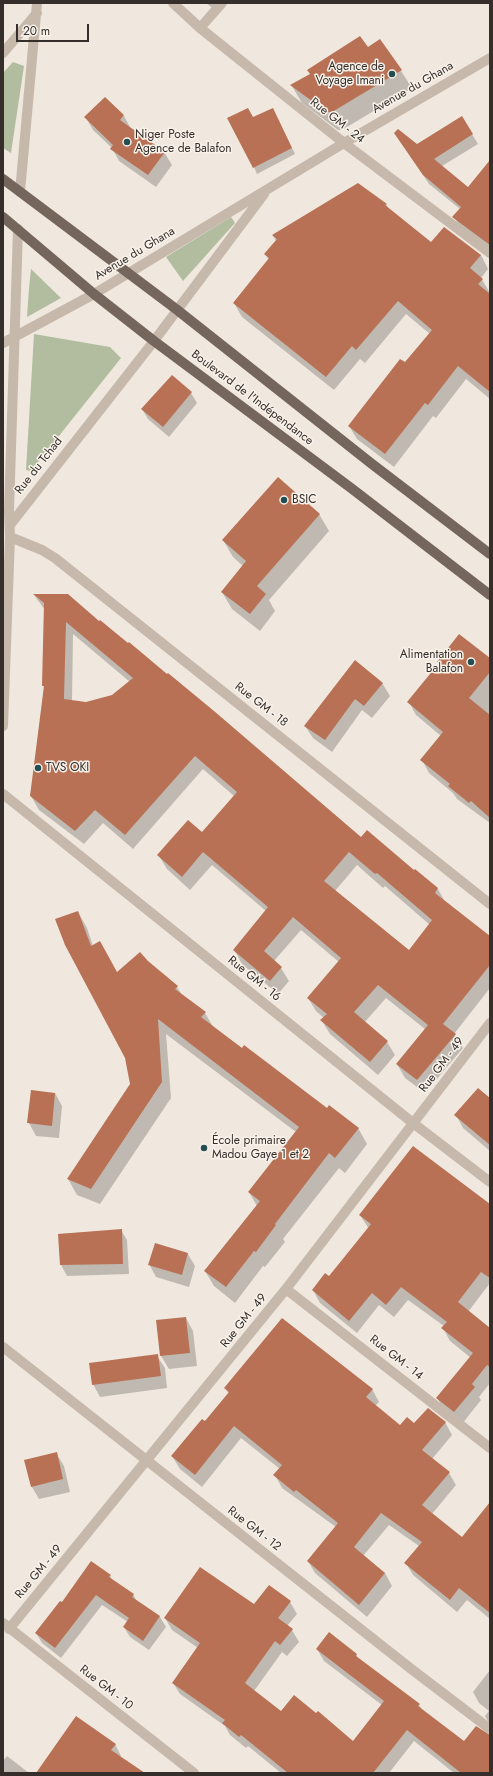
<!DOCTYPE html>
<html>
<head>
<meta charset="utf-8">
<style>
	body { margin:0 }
	#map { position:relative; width:493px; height:1776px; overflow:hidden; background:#f0e8de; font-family:Jost,sans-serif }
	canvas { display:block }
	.frame { position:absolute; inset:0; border:4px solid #352e2a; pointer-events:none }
	.scale { position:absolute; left:16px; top:24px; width:73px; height:18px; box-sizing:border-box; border:2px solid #352e2a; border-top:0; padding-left:5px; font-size:12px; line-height:14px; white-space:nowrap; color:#352e2a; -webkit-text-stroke:3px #f8f2ea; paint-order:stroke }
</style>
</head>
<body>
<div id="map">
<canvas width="493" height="1776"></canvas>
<div class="frame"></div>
<div class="scale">20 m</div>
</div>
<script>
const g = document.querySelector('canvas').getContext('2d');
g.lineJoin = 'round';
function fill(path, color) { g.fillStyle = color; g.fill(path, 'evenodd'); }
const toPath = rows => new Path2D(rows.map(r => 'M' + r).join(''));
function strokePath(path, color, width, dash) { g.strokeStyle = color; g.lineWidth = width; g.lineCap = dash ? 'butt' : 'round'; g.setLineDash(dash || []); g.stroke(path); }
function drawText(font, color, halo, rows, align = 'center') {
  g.font = font + ' Jost,sans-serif'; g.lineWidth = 3; g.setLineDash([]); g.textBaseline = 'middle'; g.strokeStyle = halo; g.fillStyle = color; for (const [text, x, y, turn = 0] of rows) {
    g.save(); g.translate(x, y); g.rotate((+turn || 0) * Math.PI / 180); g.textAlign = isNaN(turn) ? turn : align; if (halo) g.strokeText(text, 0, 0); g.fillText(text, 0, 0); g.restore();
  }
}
const green = toPath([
	[13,62,24,66,11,153,3,148,3,73],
	[231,217,235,223,183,281,166,257],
	[31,269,61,298,27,317,29,288],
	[34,334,110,347,121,358,31,471,26,470]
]);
const shadow = toPath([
	[206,3,220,3,215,10],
	[379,40,401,71,412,88,342,130,338,130,302,103,292,86,368,49],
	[105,98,124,116,131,129,164,152,172,165,156,187,119,161,112,148,93,130,86,118],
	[276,115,295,154,257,174,254,167,253,119],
	[462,118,478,144,442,166,468,188,490,162,490,249,459,225,454,217,460,209,429,184,395,133,417,146],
	[386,204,389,209,432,243,481,255,488,269,481,278,490,293,489,295,490,296,490,399,466,379,436,418,433,416,394,467,357,439,349,426,430,334,406,314,365,363,360,359,334,390,242,317,234,303,269,260,265,254,276,241,273,236],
	[172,376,191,393,197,403,169,437,148,419,142,409],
	[319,514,329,531,269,600,275,611,260,631,232,609,222,592,243,566,233,557,223,540],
	[34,595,362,838,414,871,415,870,438,889,445,902,490,937,490,988,454,1034,463,1048,425,1093,405,1078,397,1064,425,1029,386,998,364,1023,387,1042,395,1055,378,1075,330,1034,322,1021,324,1018,316,1011,308,998,339,962,301,930,274,961,281,968,289,981,278,994,242,964,235,951,266,911,212,865,190,890,167,869,159,856,202,833,234,796,203,769,133,849,103,823,84,844,39,810,31,796,44,688,43,685,45,610],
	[73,634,130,682,112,696,86,703,72,701],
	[357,865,383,888,385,886,430,925,409,952,335,891],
	[490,660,490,823,457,799,453,793,429,773,422,760,441,736,416,715,409,702],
	[382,683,390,696,372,718,362,710,332,752,313,738,305,726],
	[78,912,87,928,93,946,117,973,147,962,177,987,182,995,205,1013,214,1028,327,1109,358,1128,367,1144,345,1173,339,1168,283,1239,285,1242,265,1267,263,1266,235,1303,214,1286,205,1271,257,1206,249,1192,296,1132,166,1034,171,1098,100,1204,77,1195,68,1179,131,1084,126,1057],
	[55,1093,62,1106,59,1138,36,1136,29,1123],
	[490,1100,490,1151,463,1128,456,1115],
	[490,1204,490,1283,468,1312,490,1328,490,1383,479,1397,481,1400,462,1424,445,1411,437,1398,471,1358,450,1341,443,1328,444,1326,408,1300,394,1317,379,1305,357,1333,320,1303,313,1290,329,1277,369,1229,360,1215],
	[121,1230,127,1240,129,1274,67,1276,61,1265,59,1234],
	[188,1254,195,1266,189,1287,156,1277,149,1264],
	[186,1318,193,1331,197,1366,169,1369,161,1356,157,1321],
	[157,1356,165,1368,167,1388,100,1397,93,1384],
	[225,1388,372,1389,379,1402,375,1406,400,1426,445,1422,452,1435,432,1459,449,1473,456,1485,432,1514,462,1538,490,1504,490,1619,467,1600,457,1612,413,1575,406,1563,419,1546,389,1525,363,1556,385,1573,392,1586,367,1617,315,1573,308,1561,336,1527,282,1488,275,1475,280,1469,241,1438,202,1487,180,1469,172,1456,205,1423,229,1394],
	[56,1453,64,1466,70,1492,39,1499,32,1487],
	[110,1576,113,1581,133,1594,137,1602,160,1617,166,1627,149,1650,130,1637,124,1627,128,1622,102,1605,61,1658,42,1643,36,1633,62,1604],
	[290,1602,297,1614,287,1626,292,1630,299,1642,287,1656,282,1652,254,1691,281,1713,353,1742,382,1705,324,1661,317,1649,356,1655,359,1660,419,1705,423,1711,464,1743,490,1736,490,1773,454,1773,414,1741,389,1773,281,1773,248,1746,246,1748,230,1735,225,1726,180,1694,173,1683,198,1648,172,1630,165,1618],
	[490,1670,490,1725,485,1716,489,1711,479,1703,473,1692],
	[115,1744,121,1756,120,1757,143,1773,37,1773],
	[7,1756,29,1773,3,1773,3,1761]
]);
const building = toPath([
	[360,36,368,47,380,39,402,70,332,112,327,112,290,85,310,74,307,70],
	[105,97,124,115,120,120,165,152,148,175,110,149,113,145,84,117],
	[248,108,253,117,273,108,292,148,253,168,227,118],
	[462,116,473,134,434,159,468,187,490,160,490,245,452,217,461,207,423,175,394,133,398,129,417,144],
	[358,183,387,204,385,205,431,242,444,227,481,255,470,268,483,279,478,284,490,294,490,392,458,366,428,405,425,403,385,454,348,426,400,359,405,362,432,330,398,301,356,350,352,346,326,377,233,303,269,258,264,254,277,239,272,235],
	[172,375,192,392,163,427,141,409],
	[278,477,320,514,257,586,266,594,250,614,221,592,246,561,222,540],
	[33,594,68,594,99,621,100,620,128,643,129,642,167,674,168,673,214,711,361,837,367,830,414,870,415,869,438,888,435,893,490,936,490,965,443,1024,456,1034,417,1080,396,1064,428,1025,378,985,354,1012,388,1041,370,1062,320,1020,327,1014,307,998,341,958,293,917,264,951,282,967,270,981,233,950,268,907,203,852,182,877,157,855,188,820,202,832,237,792,195,756,125,835,95,810,75,831,30,796,44,686,42,686,44,603],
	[66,622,133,678,112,695,86,702,64,699],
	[349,852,375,874,377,873,432,920,409,950,324,881],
	[459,634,490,658,490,672,469,698,490,715,490,818,471,801,469,803,448,786,450,784,420,760,443,732,407,702,439,663,437,662],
	[355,660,383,683,364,706,355,699,325,740,304,726],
	[78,911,91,946,100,941,117,972,140,952,148,961,178,986,175,989,206,1012,201,1017,242,1048,244,1045,327,1108,329,1105,359,1128,335,1158,329,1153,275,1224,276,1225,256,1252,254,1251,226,1287,204,1271,260,1201,248,1192,299,1127,158,1019,162,1082,91,1189,67,1179,130,1084,125,1058,65,945,55,919],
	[478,1088,490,1098,490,1145,454,1115],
	[31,1090,55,1093,52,1126,27,1123],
	[413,1146,490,1204,490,1278,481,1272,458,1302,490,1328,490,1367,487,1365,472,1384,475,1387,454,1412,436,1398,473,1353,441,1328,447,1322,401,1287,386,1305,372,1293,349,1321,312,1290,325,1273,329,1276,371,1224,359,1215],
	[122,1229,123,1264,60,1265,58,1234],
	[155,1243,188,1253,182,1275,148,1265],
	[186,1317,190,1353,160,1356,156,1320],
	[282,1318,373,1389,366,1397,400,1425,407,1417,414,1423,428,1408,446,1422,422,1450,450,1472,422,1505,462,1537,490,1502,490,1613,459,1588,450,1600,404,1563,422,1542,381,1513,354,1547,385,1573,359,1605,307,1561,338,1523,296,1490,294,1492,273,1475,282,1465,234,1426,195,1475,171,1456,202,1419,205,1421,229,1392,224,1388],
	[158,1354,161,1376,92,1385,89,1363],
	[57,1452,63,1479,31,1487,24,1460],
	[91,1561,111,1575,109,1577,134,1594,132,1597,160,1616,143,1641,123,1627,129,1618,96,1595,55,1648,35,1633,60,1601,62,1602],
	[200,1567,254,1604,269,1585,291,1601,278,1618,293,1629,280,1645,275,1641,245,1683,281,1711,294,1695,316,1713,318,1711,353,1741,384,1701,316,1649,329,1632,357,1654,356,1656,420,1704,418,1706,464,1741,476,1726,490,1735,490,1773,461,1773,407,1730,373,1773,288,1773,241,1735,239,1737,222,1723,225,1720,172,1683,200,1643,164,1618],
	[76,1716,116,1744,111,1750,145,1773,36,1773]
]);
const minor = toPath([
	[173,3,200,28,344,143,490,253],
	[200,28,222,3],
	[3,53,37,13],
	[20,192,37,3],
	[3,343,94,294,344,143,490,58],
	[10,525,154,341,264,194],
	[10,537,42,550,55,558,490,904],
	[3,726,10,537,9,511,18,229],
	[3,794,413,1123,490,1182],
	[286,1289,490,1448],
	[3,1347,410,1668,490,1729],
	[3,1623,194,1773],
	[9,1629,286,1289,490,1023]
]);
const major = toPath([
	[3,179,176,309,372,464,490,554],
	[3,217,94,294,154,341,351,488,490,595]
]);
const markers = [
	[392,74,4,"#244d52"],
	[127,142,4,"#244d52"],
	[284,500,4,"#244d52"],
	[471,662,4,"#244d52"],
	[38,768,4,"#244d52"],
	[204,1148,4,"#244d52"]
];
const poiNames = [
	["Agence de",384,67,"right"],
	["Voyage Imani",384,81,"right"],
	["Niger Poste",135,135],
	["Agence de Balafon",135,149],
	["BSIC",292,500],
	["Alimentation",463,655,"right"],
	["Balafon",463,669,"right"],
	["TVS OKI",46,768],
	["École primaire",212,1141],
	["Madou Gaye 1 et 2",212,1155]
];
const streetNames = [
	["Avenue du Ghana",413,88,-30],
	["Rue GM - 24",337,121,38],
	["Avenue du Ghana",135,254,-31],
	["Boulevard de l'Indépendance",252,398,37],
	["Rue du Tchad",39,466,-52],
	["Rue GM - 18",261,705,38],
	["Rue GM - 16",254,979,39],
	["Rue GM - 49",442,1065,-53],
	["Rue GM - 49",244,1321,-51],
	["Rue GM - 14",396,1358,38],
	["Rue GM - 12",254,1529,38],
	["Rue GM - 49",39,1572,-50],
	["Rue GM - 10",106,1688,38]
];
fill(green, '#b2bda0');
fill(shadow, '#0003');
fill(building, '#b87154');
strokePath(minor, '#c6b9ac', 10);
strokePath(major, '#75665d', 10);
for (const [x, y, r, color] of markers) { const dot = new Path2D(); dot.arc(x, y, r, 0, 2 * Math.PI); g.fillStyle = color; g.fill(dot); strokePath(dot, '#f8f2ea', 1.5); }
drawText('12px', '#352e2a', '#f8f2ea', poiNames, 'left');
drawText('12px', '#352e2a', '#f8f2ea', streetNames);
</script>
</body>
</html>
